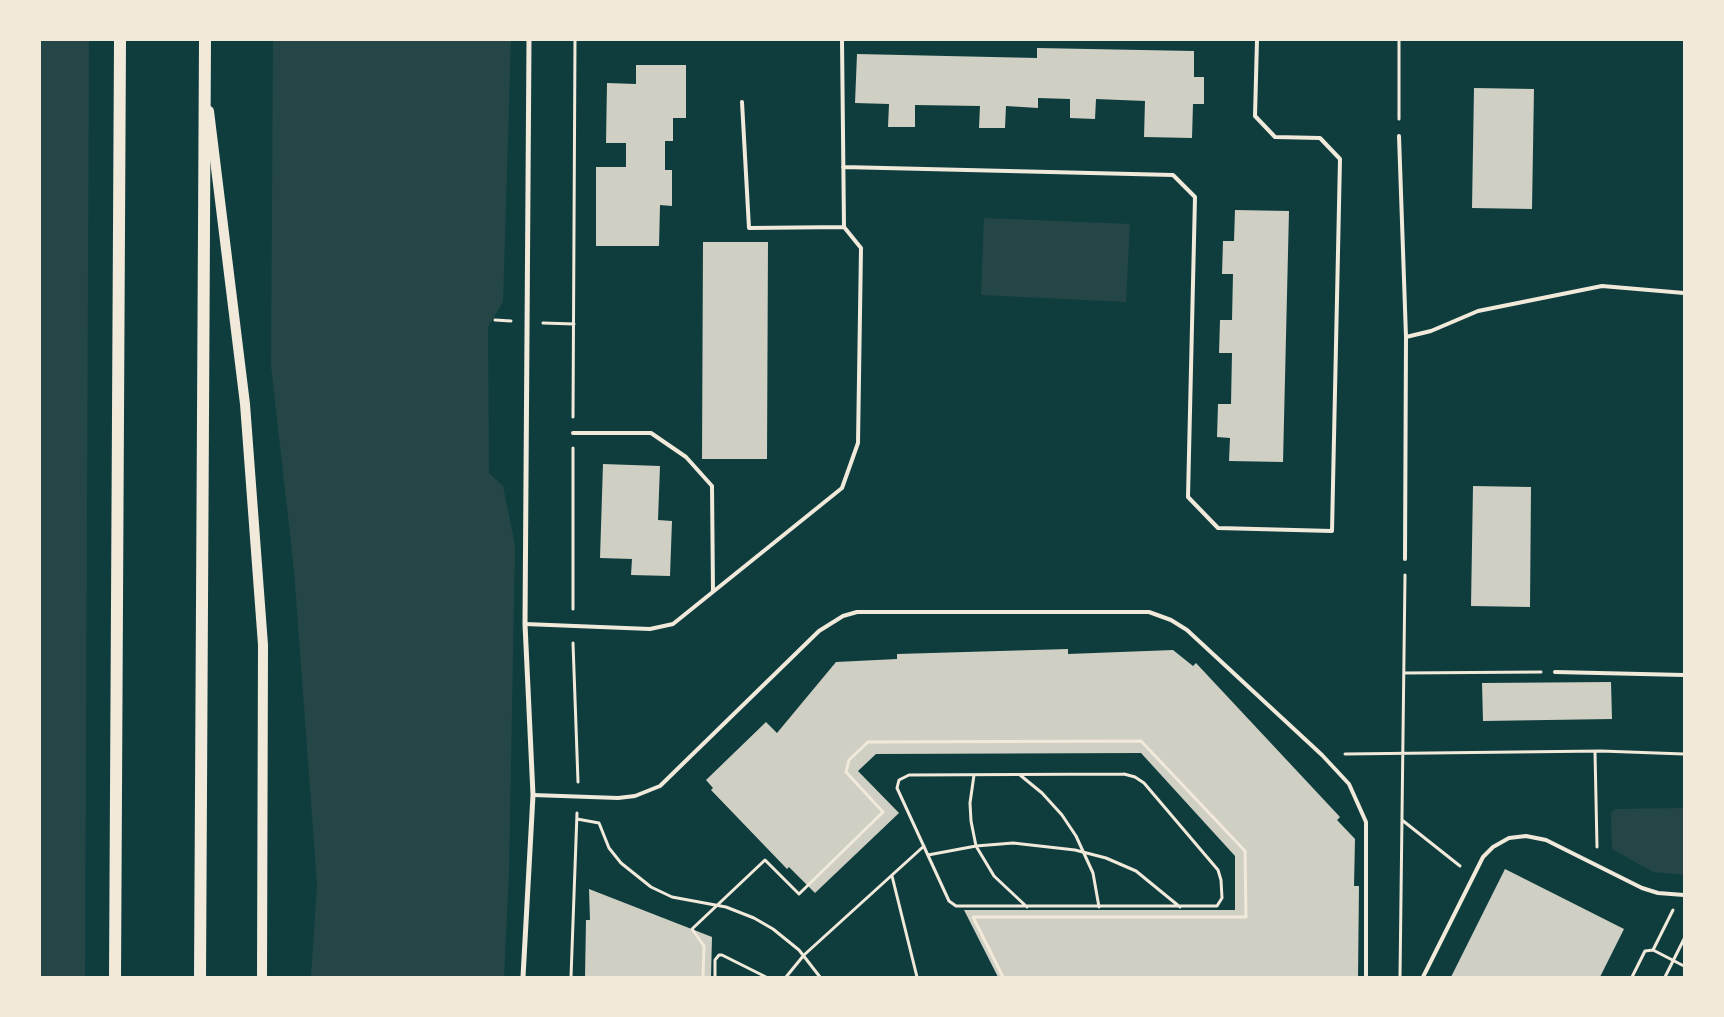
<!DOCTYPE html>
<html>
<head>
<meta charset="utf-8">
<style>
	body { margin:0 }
	#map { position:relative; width:1724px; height:1017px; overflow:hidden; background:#0f3d3e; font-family:"DM Sans",sans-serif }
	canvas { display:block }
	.frame { position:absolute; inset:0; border:41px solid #f1e9da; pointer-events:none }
</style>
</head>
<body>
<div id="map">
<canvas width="1724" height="1017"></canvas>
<div class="frame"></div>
</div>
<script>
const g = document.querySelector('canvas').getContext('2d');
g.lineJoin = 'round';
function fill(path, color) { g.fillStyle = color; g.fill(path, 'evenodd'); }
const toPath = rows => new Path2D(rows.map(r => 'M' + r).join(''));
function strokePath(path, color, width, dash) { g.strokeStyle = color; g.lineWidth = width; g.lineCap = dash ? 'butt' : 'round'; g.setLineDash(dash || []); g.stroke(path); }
const green = toPath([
	[40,40,89,40,85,977,40,977],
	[273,40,511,40,503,302,488,327,489,473,503,486,515,545,509,874,504,977,311,977,317,884,294,570,271,366],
	[984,218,1130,224,1126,302,981,295],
	[1684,808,1684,875,1653,872,1612,849,1611,813,1615,809]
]);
const building = toPath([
	[1037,48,1194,51,1194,77,1204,77,1204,104,1193,104,1192,138,1144,137,1145,101,1096,99,1095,119,1070,118,1070,99,1038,98,1038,108,1006,106,1005,128,979,128,980,106,915,105,915,127,888,127,889,104,855,103,857,54,1037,58],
	[636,65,686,65,686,118,673,118,673,141,665,141,665,170,672,170,672,206,660,205,659,246,596,246,596,167,626,167,626,143,606,143,607,83,636,84],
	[1474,88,1534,89,1532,209,1472,208],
	[1235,210,1289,211,1283,462,1229,461,1230,438,1217,437,1218,404,1231,404,1232,353,1219,353,1220,320,1232,320,1233,274,1222,274,1223,241,1234,241],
	[703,242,768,242,767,459,702,459],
	[603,464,660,466,658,520,672,521,670,576,631,575,632,559,600,558],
	[1473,486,1531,487,1530,607,1471,606],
	[1068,649,1068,654,1173,650,1193,666,1196,663,1340,817,1337,820,1355,839,1354,886,1359,886,1358,977,998,977,964,910,1235,910,1235,856,1141,753,876,754,858,771,899,813,815,893,789,867,787,869,711,790,713,788,706,780,766,722,777,733,836,662,897,659,897,654],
	[1611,682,1612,719,1483,721,1482,683],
	[1505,869,1624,929,1600,977,1451,977],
	[589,889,712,937,711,977,585,977,586,920,590,920]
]);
const path = toPath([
	[1399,40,1399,119],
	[495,320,511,321],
	[543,323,574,324],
	[573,417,575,40],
	[573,609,573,448],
	[573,643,578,782],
	[1404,673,1541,672],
	[1595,752,1597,847],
	[1345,754,1601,751,1684,754],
	[1124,774,1135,777,1144,783,1218,870,1221,880,1222,898,1217,906,956,906,949,901,897,788,899,780,909,775,1124,774],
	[974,775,970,803,971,821,976,846,994,876,1027,907],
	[1020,775,1042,793,1062,815,1076,836,1093,873,1099,907],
	[577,819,599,823,609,848,621,863,651,887,672,897,726,907,754,918,773,929,799,950,820,977],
	[1402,820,1460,866],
	[928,855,976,846,1013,843,1075,850,1106,858,1136,871,1180,907],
	[892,876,917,977],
	[1653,950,1684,966],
	[571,977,577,813],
	[703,977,704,946,692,929,765,860,799,894,883,812,846,772,849,760,868,742,1141,741,1245,851,1246,917,973,917,1003,977],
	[715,977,715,960,719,955,722,955,766,977],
	[786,977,804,955,924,846],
	[1400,977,1405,575],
	[1632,977,1645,951,1653,950,1673,910],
	[1665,977,1684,939]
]);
const service = toPath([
	[842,40,844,227],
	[1399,136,1406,337,1405,559],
	[843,167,1173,175,1195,197,1188,497,1218,528,1332,531,1340,159,1320,138,1275,137,1255,116,1257,40],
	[1406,337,1431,331,1478,311,1602,286,1684,293],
	[573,433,651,433,686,457,712,486,713,591],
	[525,624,650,629,673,624,842,488,858,443,861,248,844,227,749,228,742,102],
	[1555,672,1684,675],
	[533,795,618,798,635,796,660,786,819,631,843,616,857,612,1149,612,1171,620,1187,630,1322,755,1349,784,1366,822,1366,977],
	[1423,977,1483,857,1493,847,1509,838,1526,836,1546,840,1642,888,1658,893,1684,895]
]);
const minor = toPath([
	[523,977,533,795,525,624,529,40]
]);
const secondary = toPath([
	[209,111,245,404,263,645,262,977]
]);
const primary = toPath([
	[115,977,120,40],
	[200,977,205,40]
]);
fill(green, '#244646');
fill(building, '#cfcfc3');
strokePath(path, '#f1e9da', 3);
strokePath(service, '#f1e9da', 4);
strokePath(minor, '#f1e9da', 5);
strokePath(secondary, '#f1e9da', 10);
strokePath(primary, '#f1e9da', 12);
</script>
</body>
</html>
